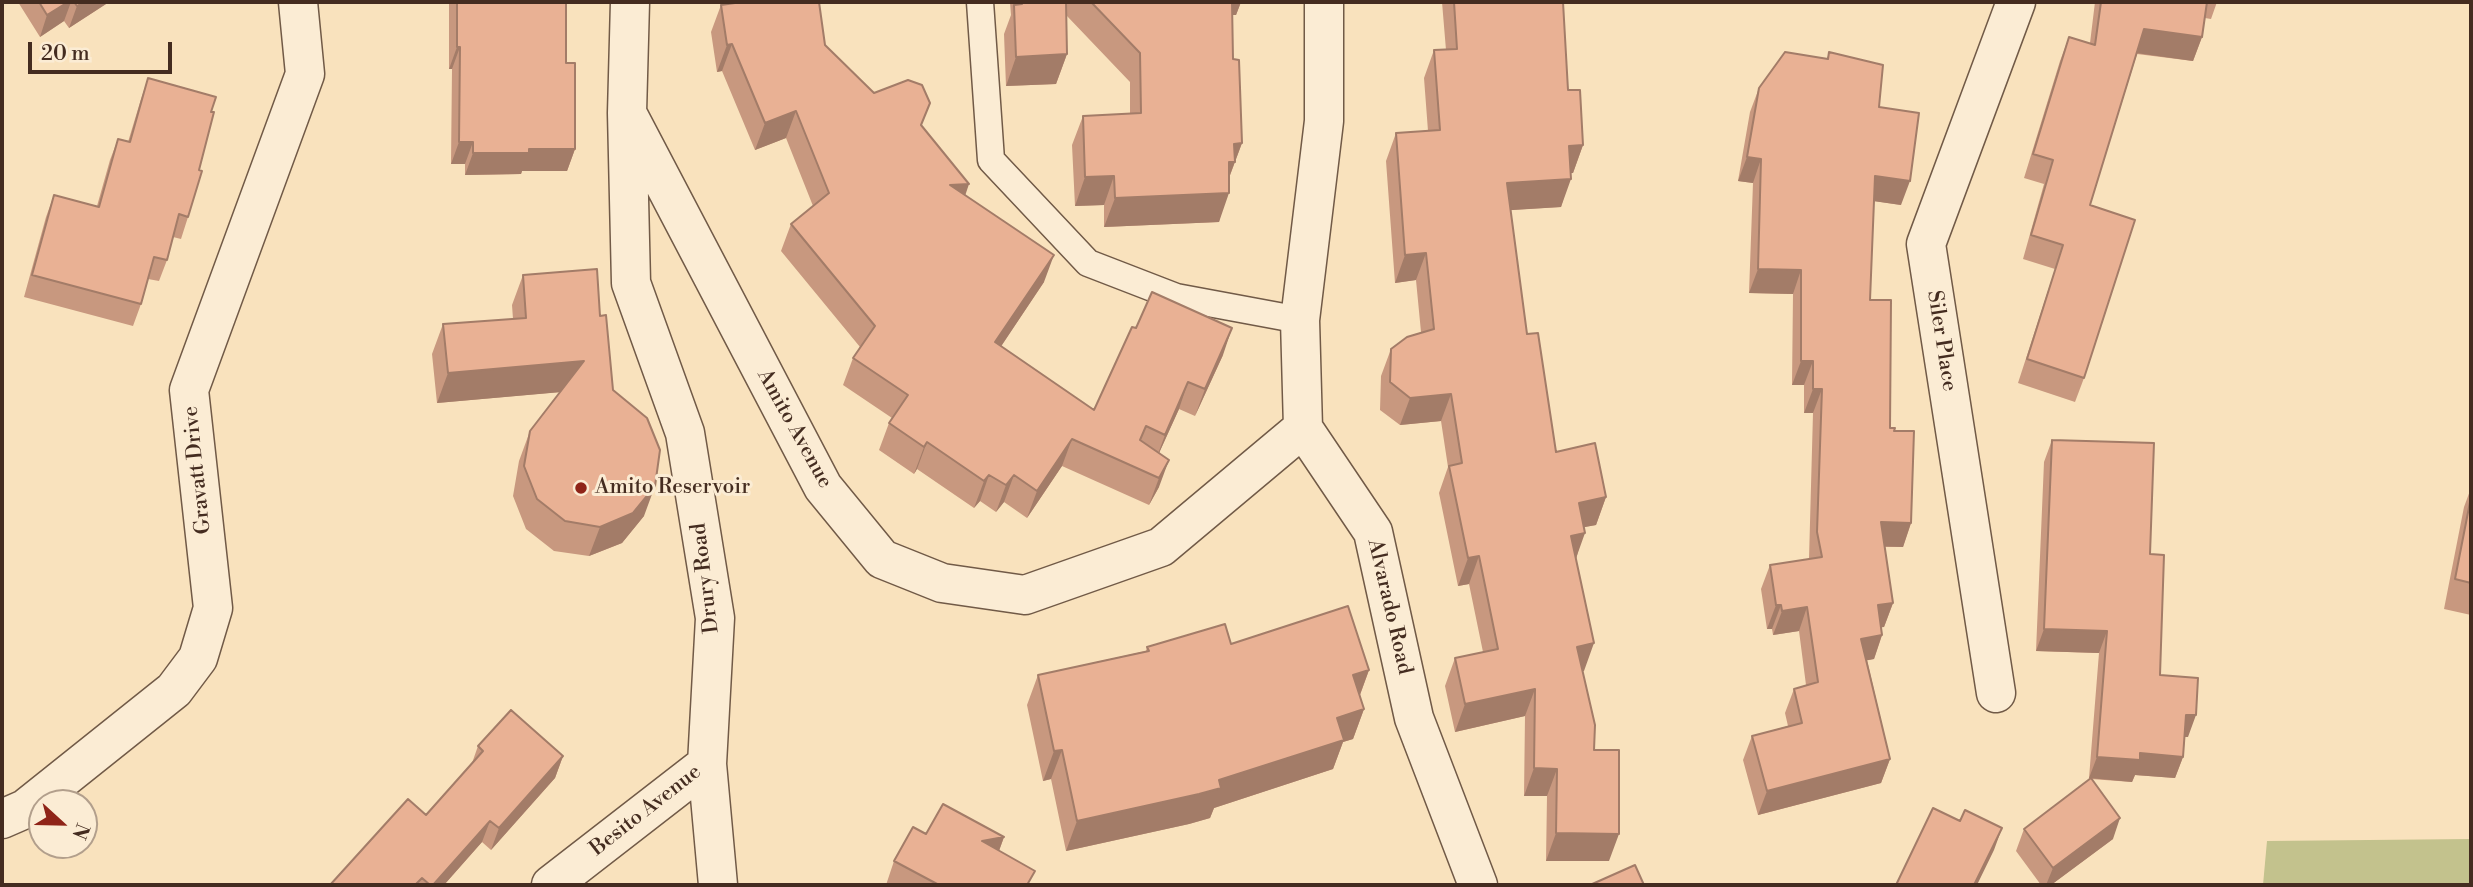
<!DOCTYPE html>
<html>
<head>
<meta charset="utf-8">
<style>
	body { margin:0 }
	#map { position:relative; width:2473px; height:887px; overflow:hidden; background:#f9e2bd; font-family:"Libre Bodoni",serif }
	canvas { display:block }
	.frame { position:absolute; inset:0; border:4px solid #442c20; pointer-events:none }
	.north { position:absolute; left:28px; top:789px; width:70px; height:70px; box-sizing:border-box; background:#fbecd4; border:2px solid #b29f8c; border-radius:50%; rotate:112deg; font-size:19px; font-weight:700; line-height:28px; text-align:center; color:#442c20 }
	.north::after { content:''; display:block; margin:auto; width:24px; height:32px; background:#8f2418; clip-path:polygon(50% 0,100% 100%,50% 72%,0 100%) }
	.scale { position:absolute; left:28px; top:42px; width:144px; height:32px; box-sizing:border-box; border:4px solid #442c20; border-top:0; padding-left:9px; font-size:21px; line-height:24px; white-space:nowrap; color:#442c20; -webkit-text-stroke:5px #fbecd4; paint-order:stroke }
</style>
</head>
<body>
<div id="map">
<canvas width="2473" height="887"></canvas>
<div class="frame"></div>
<div class="north">N</div>
<div class="scale">20 m</div>
</div>
<script>
const g = document.querySelector('canvas').getContext('2d');
g.lineJoin = 'round';
function fill(path, color) { g.fillStyle = color; g.fill(path, 'evenodd'); }
const toPath = rows => new Path2D(rows.map(r => 'M' + r).join(''));
function strokePath(path, color, width, dash) { g.strokeStyle = color; g.lineWidth = width; g.lineCap = dash ? 'butt' : 'round'; g.setLineDash(dash || []); g.stroke(path); }
function drawText(font, color, halo, rows, align = 'center') {
  g.font = font + ' "Libre Bodoni",serif'; g.lineWidth = 6; g.setLineDash([]); g.textBaseline = 'middle'; g.strokeStyle = halo; g.fillStyle = color; for (const [text, x, y, turn = 0] of rows) {
    g.save(); g.translate(x, y); g.rotate((+turn || 0) * Math.PI / 180); g.textAlign = isNaN(turn) ? turn : align; if (halo) g.strokeText(text, 0, 0); g.fillText(text, 0, 0); g.restore();
  }
}
const green = toPath([
	[2471,839,2471,885,2263,885,2267,841]
]);
const service = toPath([
	[980,2,991,160,1088,263,1176,297,1300,320]
]);
const minor = toPath([
	[630,2,627,113,631,283,685,433,715,618,707,764,718,885],
	[1324,2,1324,121,1300,320,1303,428,1373,532,1414,718,1478,885],
	[627,113,823,487,882,559,942,583,1025,595,1161,547,1303,428],
	[1996,693,1926,244,2016,2],
	[2,819,25,809,174,690,198,658,213,608,189,390,305,74,298,2],
	[551,885,707,764]
]);
const wall = toPath([
	[18,2,107,2,106,4,69,28,64,21,40,37],
	[449,2,566,2,566,63,575,149,567,171,522,171,521,174,465,175,465,164,451,164,452,69,449,69],
	[721,2,819,2,825,45,874,93,930,103,921,126,965,196,1044,282,1001,346,1094,410,1223,355,1195,416,1179,409,1159,453,1159,487,1149,505,1062,466,1027,518,1004,502,996,512,980,501,974,508,917,469,914,474,879,450,889,423,892,418,843,385,853,358,860,347,781,251,791,224,813,206,786,138,755,150,722,71,717,72,711,32,721,5],
	[1010,2,1241,2,1236,15,1232,15,1233,59,1242,143,1229,178,1219,222,1104,227,1104,205,1075,206,1072,145,1083,116,1130,114,1130,82,1067,16,1067,54,1056,84,1006,86,1004,34,1011,15],
	[1442,2,1563,2,1568,90,1583,145,1573,173,1571,173,1561,207,1510,210,1527,334,1556,452,1606,497,1596,525,1584,527,1576,560,1583,671,1609,861,1546,861,1547,796,1524,796,1525,716,1455,732,1445,686,1455,658,1483,652,1469,584,1458,586,1439,493,1448,467,1441,421,1400,425,1380,410,1381,376,1391,349,1421,332,1416,280,1395,283,1386,161,1396,133,1428,131,1424,78,1434,50,1446,50],
	[2095,2,2217,2,2211,19,2205,18,2202,37,2193,61,2137,54,2090,205,2084,378,2075,402,2018,383,2055,269,2023,259,2044,184,2024,178,2060,61,2069,37,2090,43],
	[1829,52,1879,107,1901,205,1874,201,1870,300,1890,428,1894,431,1911,523,1903,547,1885,547,1893,603,1884,627,1881,627,1882,635,1874,659,1867,660,1890,759,1881,783,1758,815,1743,760,1752,736,1788,726,1785,713,1794,689,1806,685,1799,631,1773,635,1772,629,1767,629,1761,589,1770,565,1809,559,1813,413,1804,413,1804,385,1792,385,1793,294,1749,293,1753,183,1738,181,1750,112,1759,88,1827,59],
	[148,78,211,112,188,217,181,239,173,237,167,260,159,281,148,279,141,304,133,326,24,297,46,217,54,195,97,206,110,160,118,139,128,142,141,99],
	[523,275,600,316,613,390,644,516,622,543,589,556,554,551,526,529,513,496,519,461,530,431,560,392,437,403,432,354,443,324,513,319,512,305],
	[2052,440,2150,554,2160,675,2188,737,2185,737,2183,757,2175,778,2135,775,2132,782,2091,779,2113,839,2051,885,2041,885,2016,851,2024,829,2091,779,2089,778,2099,653,2036,651,2044,462],
	[2471,488,2471,615,2444,609,2464,507],
	[1231,644,1369,670,1360,695,1364,709,1353,739,1343,742,1333,769,1214,808,1210,818,1189,824,1066,851,1051,779,1043,781,1027,705,1038,675,1146,651,1147,647],
	[478,746,563,756,555,778,491,850,482,842,444,885,330,885,426,815,471,766],
	[1004,837,999,851,1029,885,886,885,894,861]
]);
const shadedWall = toPath([
	[68,2,71,2,64,21,40,37,47,15],
	[84,2,107,2,106,4,69,28,77,6],
	[1226,2,1241,2,1236,15,1221,15],
	[2144,29,2202,37,2193,61,2136,53],
	[732,44,722,71,717,72,727,45],
	[457,47,460,47,452,69,449,69],
	[1067,54,1056,84,1006,86,1016,57],
	[796,111,786,138,755,150,765,123],
	[459,142,473,142,465,164,451,164],
	[1242,143,1224,191,1218,191,1234,144],
	[1583,145,1573,173,1559,174,1569,146],
	[529,149,575,149,567,171,522,171,521,174,465,175,473,153],
	[1747,157,1761,159,1753,183,1738,181],
	[1114,176,1104,205,1075,206,1085,177],
	[1875,176,1910,181,1901,205,1866,200],
	[1571,179,1561,207,1497,211,1507,183],
	[969,184,960,211,950,185],
	[1229,193,1219,222,1104,227,1115,198],
	[1426,253,1416,280,1395,283,1405,255],
	[1054,255,1044,282,986,369,995,342],
	[1758,269,1801,270,1793,294,1749,293],
	[1232,328,1223,355,1195,416,1205,389],
	[584,361,573,391,437,403,448,373],
	[1801,361,1813,361,1804,385,1792,385],
	[1188,382,1179,409,1155,462,1165,435],
	[1813,389,1822,389,1813,413,1804,413],
	[1451,394,1441,421,1400,425,1410,398],
	[1072,439,1062,466,1027,518,1037,491],
	[927,442,917,469,914,474,924,447],
	[1169,460,1159,487,1149,505,1159,478],
	[989,475,980,501,974,508,984,481],
	[1014,475,1004,502,996,512,1006,485],
	[655,486,644,516,622,543,589,556,600,527],
	[1606,497,1596,525,1569,530,1579,503],
	[1881,522,1911,523,1903,547,1873,546],
	[1585,533,1575,561,1571,536],
	[1479,556,1469,584,1458,586,1468,558],
	[1893,603,1884,627,1870,629,1878,605],
	[1776,605,1781,605,1772,629,1767,629],
	[1807,607,1799,631,1773,635,1782,611],
	[2044,629,2107,631,2099,653,2036,651],
	[1882,635,1874,659,1853,663,1861,639],
	[1594,643,1584,671,1567,675,1577,647],
	[1369,670,1358,700,1353,675],
	[1535,689,1525,716,1455,732,1465,704],
	[1364,709,1353,739,1343,742,1333,769,1214,808,1210,818,1189,824,1066,851,1077,821,1337,718],
	[2186,715,2196,715,2188,737,2178,737],
	[1062,750,1051,779,1043,781,1054,751],
	[2140,753,2183,757,2175,778,2135,775,2132,782,2089,778,2097,757],
	[563,756,555,778,491,850,499,828],
	[1890,759,1881,783,1758,815,1767,791],
	[1534,768,1557,769,1547,796,1524,796],
	[2120,818,2113,839,2051,885,2046,885,2053,868],
	[490,821,482,842,444,885,433,885],
	[2002,828,1994,850,1977,885,1974,885],
	[1556,833,1619,834,1609,861,1546,861],
	[1004,837,993,867,982,841]
]);
const building = toPath([
	[39,2,68,2,47,15,39,2],
	[74,2,84,2,77,6,74,2],
	[457,2,566,2,566,63,575,63,575,149,529,149,529,153,473,153,473,142,459,142,460,47,457,47,457,2],
	[735,2,819,2,825,45,874,93,908,80,922,85,930,103,921,125,969,184,950,185,1054,255,995,342,1094,410,1132,327,1136,328,1152,292,1232,328,1205,389,1188,382,1165,435,1146,426,1140,440,1169,460,1159,478,1072,439,1037,491,1014,475,1006,485,989,475,984,481,927,442,924,447,889,423,908,395,853,358,875,326,791,224,829,193,796,111,765,123,732,44,727,45,721,5,735,3,735,2],
	[1022,2,1066,2,1067,54,1016,57,1014,5,1022,4,1022,2],
	[1091,2,1232,2,1233,59,1239,60,1242,143,1234,144,1235,162,1229,162,1229,193,1115,198,1114,176,1085,177,1083,116,1141,113,1140,53,1091,2],
	[1454,2,1563,2,1568,90,1580,90,1583,145,1569,146,1571,179,1507,183,1527,334,1538,333,1556,452,1595,443,1606,497,1579,503,1585,533,1571,536,1594,643,1577,647,1595,725,1594,750,1619,750,1619,834,1556,833,1557,769,1534,768,1535,689,1465,704,1455,658,1498,649,1479,556,1468,558,1449,466,1462,463,1451,394,1410,398,1390,382,1391,349,1407,337,1434,329,1426,253,1405,255,1396,133,1440,130,1434,50,1457,49,1454,2],
	[2101,2,2207,2,2202,37,2144,29,2090,205,2135,220,2084,378,2027,359,2063,245,2031,235,2053,160,2033,154,2069,37,2095,45,2101,2],
	[1785,52,1828,59,1829,52,1883,65,1879,107,1919,113,1910,181,1875,176,1870,300,1891,300,1890,428,1895,428,1894,431,1914,431,1911,523,1881,522,1893,603,1878,605,1882,635,1861,639,1890,759,1767,791,1752,736,1802,723,1794,689,1818,682,1807,607,1782,611,1781,605,1776,605,1770,565,1822,557,1817,532,1822,389,1813,389,1813,361,1801,361,1801,270,1758,269,1761,159,1747,157,1759,88,1785,52],
	[148,78,216,97,211,112,214,112,199,170,202,171,188,217,179,214,167,260,154,257,141,304,32,275,54,195,99,207,118,139,130,142,148,78],
	[597,269,600,316,606,315,613,390,647,418,660,450,655,486,633,513,600,527,565,521,537,499,524,466,530,431,584,361,448,373,443,324,526,318,523,275,597,269],
	[2052,440,2154,443,2150,554,2164,555,2160,675,2198,678,2196,715,2186,715,2183,757,2140,753,2140,760,2097,757,2107,631,2044,629,2052,440],
	[2471,497,2471,583,2455,579,2471,497],
	[1348,606,1369,670,1353,675,1364,709,1337,718,1344,740,1219,780,1221,788,1199,794,1077,821,1062,750,1054,751,1038,675,1149,651,1147,647,1225,624,1231,644,1348,606],
	[511,710,563,756,499,828,490,821,433,885,430,885,422,878,415,885,330,885,408,799,426,815,483,751,478,746,511,710],
	[2091,778,2120,818,2053,868,2024,829,2091,778],
	[943,804,1004,837,982,841,1035,871,1027,885,939,885,894,861,913,827,926,834,943,804],
	[1933,808,1960,821,1965,810,2002,828,1974,885,1896,885,1933,808],
	[1635,865,1644,885,1590,885,1635,865]
]);
const markers = [
	[581,488,7,"#8f2418"]
];
const streetNames = [
	["Siler Place",1941,341,81],
	["Amito Avenue",794,429,61],
	["Gravatt Drive",198,470,-96],
	["Drury Road",706,578,-97],
	["Alvarado Road",1389,607,77],
	["Besito Avenue",646,811,-38]
];
const poiNames = [
	["Amito Reservoir",595,488]
];
fill(green, '#c3c28d');
strokePath(service, '#715a47', 29);
strokePath(minor, '#715a47', 41);
strokePath(service, '#fbecd4', 26);
strokePath(minor, '#fbecd4', 38);
fill(wall, '#c8987f');
fill(shadedWall, '#a37c68');
fill(building, '#e9b194');
strokePath(building, '#a37c68', 2);
for (const [x, y, r, color] of markers) { const dot = new Path2D(); dot.arc(x, y, r, 0, 2 * Math.PI); g.fillStyle = color; g.fill(dot); strokePath(dot, '#fbecd4', 2.5); }
drawText('21px', '#442c20', '#fbecd4', streetNames);
drawText('21px', '#442c20', '#fbecd4', poiNames, 'left');
</script>
</body>
</html>
